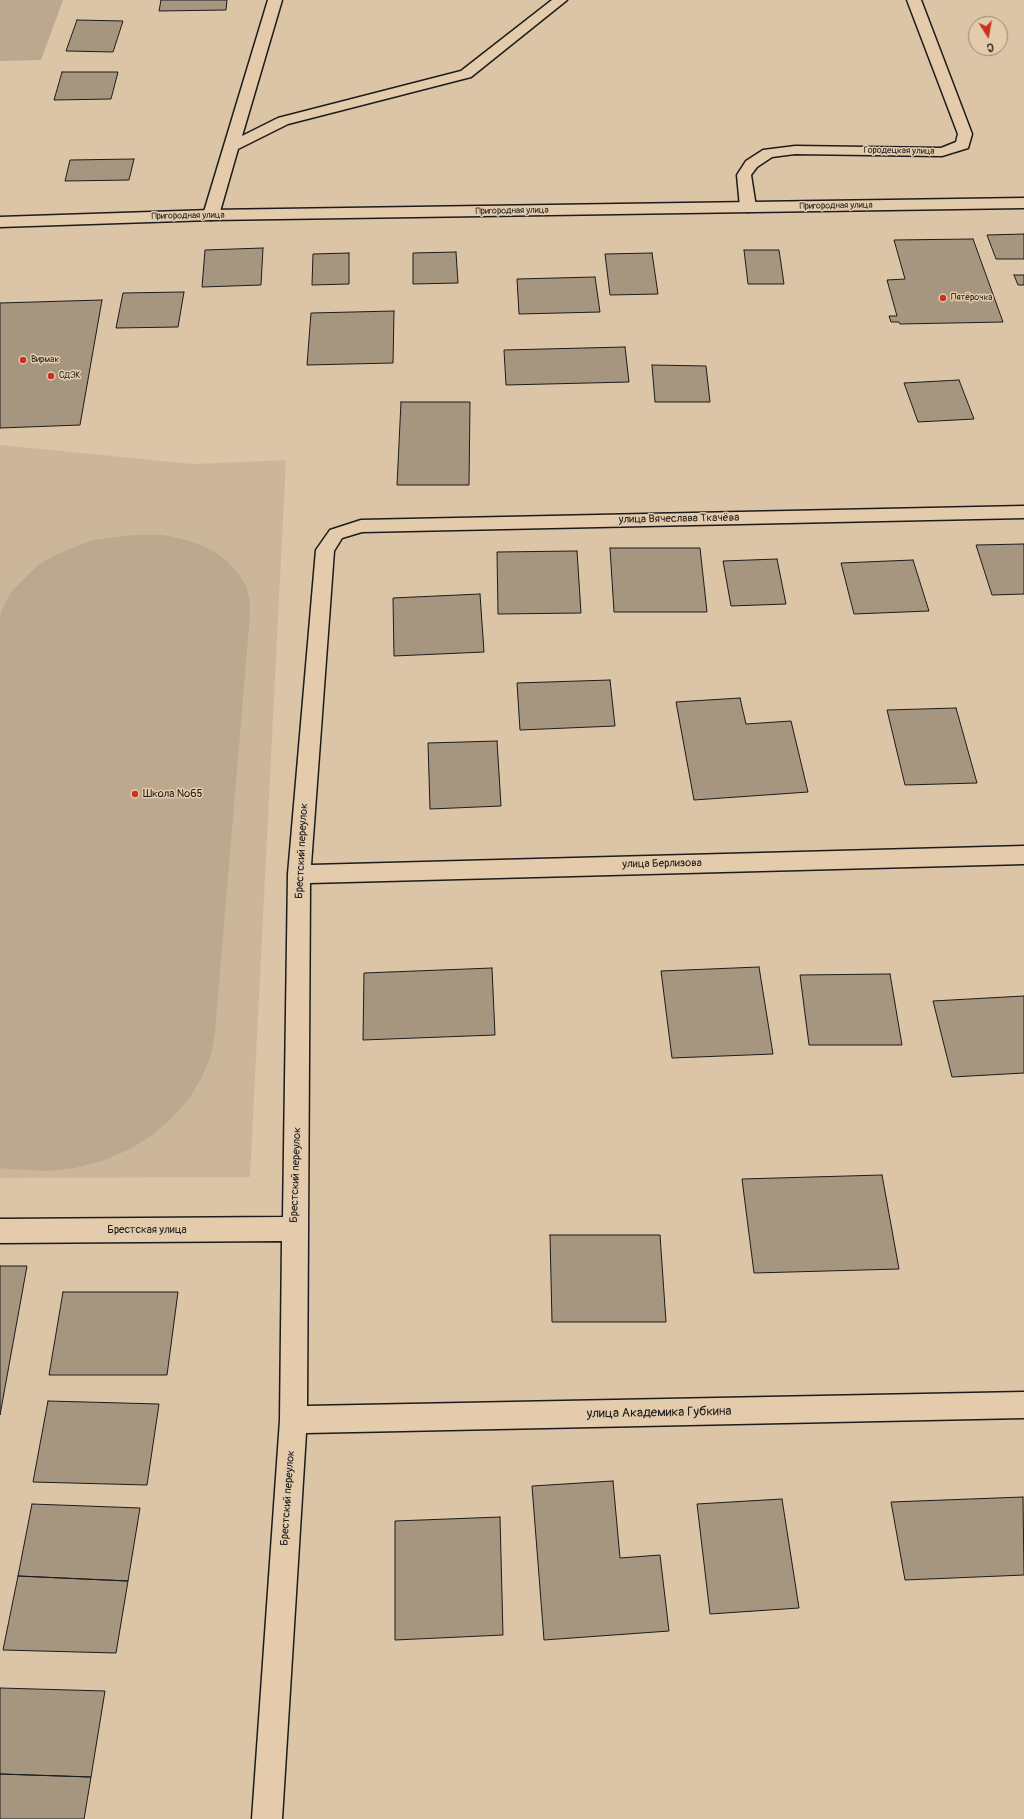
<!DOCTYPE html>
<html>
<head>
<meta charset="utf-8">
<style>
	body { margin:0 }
	#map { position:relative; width:1024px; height:1819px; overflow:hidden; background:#dcc4a6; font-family:Pangolin,sans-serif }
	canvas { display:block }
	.north { position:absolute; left:968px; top:16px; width:40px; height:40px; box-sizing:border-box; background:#e4cbac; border:1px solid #948572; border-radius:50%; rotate:169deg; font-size:11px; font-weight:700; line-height:16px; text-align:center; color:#1c1c1c }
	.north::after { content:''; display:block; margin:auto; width:14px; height:18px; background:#c8321e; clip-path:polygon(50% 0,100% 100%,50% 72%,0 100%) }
</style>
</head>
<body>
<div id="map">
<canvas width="1024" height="1819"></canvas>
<div class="north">С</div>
</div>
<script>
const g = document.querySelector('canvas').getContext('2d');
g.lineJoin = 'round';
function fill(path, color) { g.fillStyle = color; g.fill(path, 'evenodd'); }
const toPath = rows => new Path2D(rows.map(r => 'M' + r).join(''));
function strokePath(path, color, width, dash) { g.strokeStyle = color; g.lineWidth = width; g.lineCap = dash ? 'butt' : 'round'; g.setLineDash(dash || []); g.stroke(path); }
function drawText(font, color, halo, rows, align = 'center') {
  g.font = font + ' Pangolin,sans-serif'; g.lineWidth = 3; g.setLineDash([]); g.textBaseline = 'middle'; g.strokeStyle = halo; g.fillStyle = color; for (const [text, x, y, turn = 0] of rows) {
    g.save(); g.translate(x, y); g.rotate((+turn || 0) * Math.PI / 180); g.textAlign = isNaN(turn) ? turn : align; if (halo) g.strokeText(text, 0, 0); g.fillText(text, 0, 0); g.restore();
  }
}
const built = toPath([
	[0,445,193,464,286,460,250,1177,0,1178]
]);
const green = toPath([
	[0,0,63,0,41,60,0,61],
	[133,535,163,535,182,539,199,544,215,552,228,562,238,573,246,586,250,600,250,615,215,1033,211,1055,202,1077,189,1099,172,1118,151,1136,128,1150,102,1161,75,1168,48,1171,8,1169,0,1168,0,616,4,605,12,591,38,565,55,555,93,540]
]);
const building = toPath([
	[161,0,227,0,226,10,159,11,161,0],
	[77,20,123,21,113,52,66,51,77,20],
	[62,72,118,72,111,99,54,100,62,72],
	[134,159,129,180,65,181,70,160,134,159],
	[1024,234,1024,259,996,259,987,235,1024,234],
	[973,239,1003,322,900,324,899,322,891,322,889,316,897,316,887,280,905,279,894,240,973,239],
	[263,248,261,285,202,287,205,250,263,248],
	[744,250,779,250,784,284,748,284,744,250],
	[456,252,458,283,413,284,413,253,456,252],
	[349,253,349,284,312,285,313,254,349,253],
	[652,253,658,294,610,295,605,254,652,253],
	[1014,275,1024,275,1024,285,1018,285,1014,275],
	[595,277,600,312,519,314,517,279,595,277],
	[184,292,178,327,116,328,123,293,184,292],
	[102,300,80,425,0,428,0,303,102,300],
	[394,311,393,363,307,365,311,313,394,311],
	[625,347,629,382,506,385,504,350,625,347],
	[652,365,706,366,710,402,655,402,652,365],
	[959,380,974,419,918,422,904,383,959,380],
	[401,402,470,402,469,485,397,485,401,402],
	[1024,544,1024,594,992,595,976,545,1024,544],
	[610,548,700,548,707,612,614,612,610,548],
	[577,551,581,613,498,614,497,552,577,551],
	[777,559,786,604,731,606,723,561,777,559],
	[913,560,929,611,854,614,841,563,913,560],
	[480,594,484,652,394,656,393,598,480,594],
	[610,680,615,726,520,730,517,683,610,680],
	[740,698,746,724,791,721,808,792,694,800,676,702,740,698],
	[956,708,977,783,905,785,887,710,956,708],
	[497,741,501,806,430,809,428,743,497,741],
	[759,967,773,1054,672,1058,661,971,759,967],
	[492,968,495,1035,363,1040,364,973,492,968],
	[890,974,902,1045,809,1045,800,975,890,974],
	[1024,996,1024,1073,952,1077,933,1001,1024,996],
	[882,1175,899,1269,754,1273,742,1179,882,1175],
	[550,1235,660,1235,666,1322,552,1322,550,1235],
	[0,1266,27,1266,0,1415,0,1266],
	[63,1292,178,1292,167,1375,49,1375,63,1292],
	[48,1401,159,1404,147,1485,33,1482,48,1401],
	[613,1481,620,1558,660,1555,669,1631,544,1640,532,1486,613,1481],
	[1023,1497,1024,1575,905,1580,891,1502,1023,1497],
	[782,1499,799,1608,710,1614,697,1504,782,1499],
	[32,1504,140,1508,128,1581,18,1576,32,1504],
	[500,1517,503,1635,395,1640,395,1521,500,1517],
	[18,1576,128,1581,116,1653,3,1650,18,1576],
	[0,1688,105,1691,91,1777,0,1774,0,1688],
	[0,1774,91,1777,84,1819,0,1819,0,1774]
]);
const service = toPath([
	[268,0,282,0,242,136,278,118,461,71,552,0,567,0,471,77,288,124,238,149,219,215,216,218,211,220,206,218,203,215,268,0]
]);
const minor = toPath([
	[907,0,921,0,972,134,968,148,942,156,795,154,772,157,757,167,751,175,756,207,753,210,748,212,743,210,740,207,737,175,746,161,763,150,795,146,941,148,956,142,958,134,907,0],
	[1024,506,1024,518,362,532,342,538,334,551,311,865,1024,846,1024,864,310,883,307,1406,1024,1392,1024,1418,306,1433,282,1819,252,1819,280,1420,282,1241,0,1243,0,1219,283,1217,288,874,316,550,330,530,361,520,1024,506]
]);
const tertiary = toPath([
	[1024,198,1024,208,211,220,0,227,0,217,211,210,1024,198]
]);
const markers = [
	[943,298,4,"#c8321e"],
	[23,360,4,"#c8321e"],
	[51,376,4,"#c8321e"],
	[135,794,4,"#c8321e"]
];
const farStreetnames = [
	["Городецкая улица",899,151,1],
	["Пригородная улица",836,206,-1],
	["Пригородная улица",512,211,-1],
	["Пригородная улица",188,216,-1]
];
const farPoinames = [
	["Пятёрочка",951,298],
	["Вирмак",31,360],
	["СДЭК",59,376]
];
const streetNames = [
	["улица Вячеслава Ткачёва",679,519,-1],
	["Брестский переулок",302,851,-87],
	["улица Берлизова",662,864,-1],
	["Брестский переулок",296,1175,-88],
	["Брестская улица",147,1230],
	["Брестский переулок",288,1498,-86]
];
const poiNames = [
	["Школа №65",143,794]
];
const nearStreetnames = [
	["улица Академика Губкина",659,1413,-1]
];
fill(built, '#ccb69a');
fill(green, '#bca88f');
fill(building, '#a6957f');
strokePath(building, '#1c1c1c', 1);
strokePath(service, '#1c1c1c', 3);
strokePath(minor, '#1c1c1c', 3);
strokePath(tertiary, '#1c1c1c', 3);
fill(service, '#e4cbac');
fill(minor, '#e4cbac');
fill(tertiary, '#e4cbac');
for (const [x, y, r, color] of markers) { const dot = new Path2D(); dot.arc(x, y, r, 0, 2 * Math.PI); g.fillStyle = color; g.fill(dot); strokePath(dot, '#e4cbac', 1.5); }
drawText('9px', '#1c1c1c', '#e4cbac', farStreetnames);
drawText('9px', '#1c1c1c', '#e4cbac', farPoinames, 'left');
drawText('11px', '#1c1c1c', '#e4cbac', streetNames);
drawText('11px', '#1c1c1c', '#e4cbac', poiNames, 'left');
drawText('13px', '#1c1c1c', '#e4cbac', nearStreetnames);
</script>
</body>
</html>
